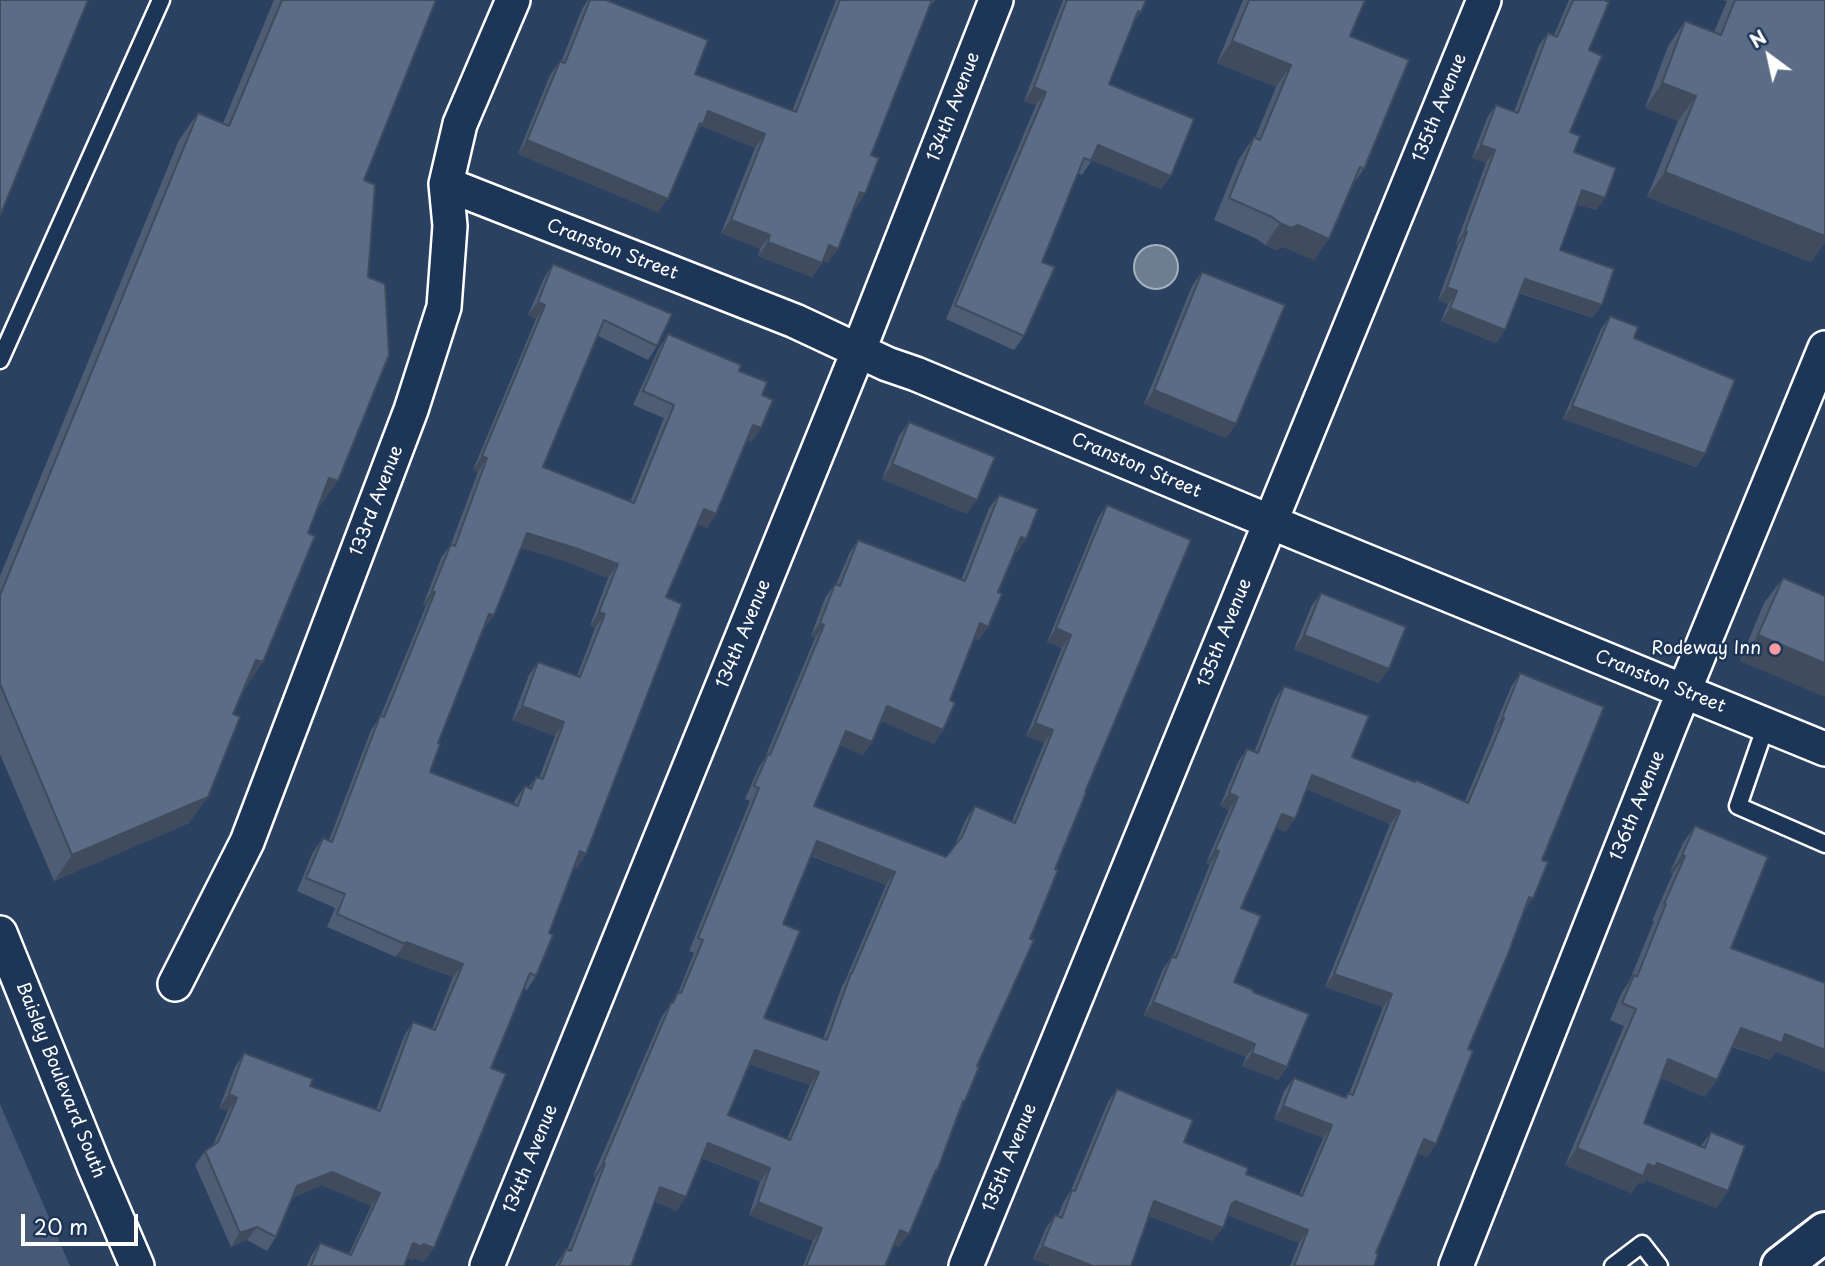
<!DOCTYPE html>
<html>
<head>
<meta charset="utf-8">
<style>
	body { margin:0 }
	#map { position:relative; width:1825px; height:1266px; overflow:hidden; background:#2a4161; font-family:"Playpen Sans",sans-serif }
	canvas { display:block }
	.north { position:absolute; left:1734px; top:21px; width:70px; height:70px; -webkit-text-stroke:5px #1d3557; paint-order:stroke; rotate:327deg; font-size:19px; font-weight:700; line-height:28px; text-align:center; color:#fff }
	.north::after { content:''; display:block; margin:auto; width:24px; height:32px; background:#fff; clip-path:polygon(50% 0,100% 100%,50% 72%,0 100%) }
	.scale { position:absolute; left:21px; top:1214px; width:117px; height:32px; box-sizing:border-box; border:4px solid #fff; border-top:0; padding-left:9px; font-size:21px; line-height:24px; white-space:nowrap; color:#fff; -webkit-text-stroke:5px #1d3557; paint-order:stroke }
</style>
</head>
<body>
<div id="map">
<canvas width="1825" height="1266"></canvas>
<div class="north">N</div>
<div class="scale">20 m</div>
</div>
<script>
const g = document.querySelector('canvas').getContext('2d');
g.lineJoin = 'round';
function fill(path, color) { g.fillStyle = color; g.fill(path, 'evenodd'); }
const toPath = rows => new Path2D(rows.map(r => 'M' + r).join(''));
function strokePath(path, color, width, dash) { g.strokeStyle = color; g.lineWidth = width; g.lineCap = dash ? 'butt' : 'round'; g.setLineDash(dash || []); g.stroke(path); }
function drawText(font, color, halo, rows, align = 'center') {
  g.font = font + ' "Playpen Sans",sans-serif'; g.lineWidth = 5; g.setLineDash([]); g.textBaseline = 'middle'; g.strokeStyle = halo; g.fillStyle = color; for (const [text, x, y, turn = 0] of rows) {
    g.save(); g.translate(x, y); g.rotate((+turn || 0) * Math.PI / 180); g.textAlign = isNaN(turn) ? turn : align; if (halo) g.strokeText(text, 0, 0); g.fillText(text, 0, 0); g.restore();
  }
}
const green = toPath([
	[0,1104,70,1266,0,1266]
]);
const water = toPath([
	'1134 267a22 22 0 1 1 44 0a22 22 0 1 1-44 0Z'
]);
const lane = toPath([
	[0,360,161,0],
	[1766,725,1738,806,1825,844],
	[1613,1266,1642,1244,1659,1266]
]);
const street = toPath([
	[446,184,795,321,887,364,916,374,1302,535,1825,749],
	[0,933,95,1168,137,1266],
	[175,984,247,842,411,410,444,307,450,226,446,184,460,124,513,0],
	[487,1266,858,352,996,0],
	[966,1266,1484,0],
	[1456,1266,1670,725,1825,348]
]);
const primary = toPath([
	[1781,1266,1825,1232]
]);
const wall = toPath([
	[274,0,436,0,364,180,319,508,318,507,189,823,54,881,0,754,0,576,179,140,198,113,223,123],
	[588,0,606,0,695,74,792,111,836,0,935,0,928,9,871,155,856,208,854,208,828,263,823,261,812,277,758,256,760,249,721,233,755,148,701,126,694,137,658,212,518,154,550,75,560,61,561,62,582,9],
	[1063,0,1146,0,1141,12,1132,25,1109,84,1171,176,1161,189,1092,160,1082,175,1078,173,1042,262,1024,336,1014,350,946,319,1036,105,1024,101],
	[1243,0,1365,0,1350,36,1364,169,1353,184,1314,260,1283,247,1276,250,1265,245,1257,239,1214,220,1239,159,1254,137,1255,138,1276,87,1217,63],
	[1569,0,1604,0,1589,50,1570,132,1574,152,1605,198,1596,210,1577,204,1560,250,1593,318,1519,293,1505,330,1496,343,1441,321,1448,304,1438,300,1458,245,1456,244,1486,163,1472,158,1487,118,1496,105,1514,112,1539,45,1548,33,1554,35],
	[1723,0,1825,0,1825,242,1811,262,1647,197,1678,121,1645,108,1668,46,1685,21,1714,32,1727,1],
	[553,264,657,346,648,360,598,336,543,467,630,502,664,418,633,405,659,348,668,334,739,371,762,395,761,428,751,442,747,440,716,514,707,528,698,524,666,597,586,854,577,868,574,867,549,933,536,976,527,990,524,988,491,1068,424,1262,414,1258,412,1260,407,1258,404,1266,307,1266,311,1256,320,1243,349,1254,371,1206,322,1185,292,1198,276,1237,267,1251,247,1240,231,1247,195,1165,205,1151,213,1145,228,1111,219,1108,235,1067,244,1053,310,1086,376,1110,404,1036,413,1022,432,1029,453,977,396,956,396,957,327,927,335,908,297,891,313,852,323,838,329,840,371,730,380,717,426,606,423,605,441,558,451,544,478,472,473,470,536,319,528,315,544,278],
	[521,548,565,561,608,578,590,626,595,628,577,676,538,662,529,675,512,720,555,736,539,778,536,777,528,788,525,786,515,800,514,804,430,772,438,743,483,629,494,615],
	[1202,272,1236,424,1226,438,1144,404,1192,286],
	[1610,316,1634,338,1705,454,1696,467,1563,419,1601,329],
	[909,422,967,514,882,479,899,436],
	[999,495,1026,539,1017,552,1015,551,979,640,974,638,950,700,943,730,934,744,881,721,872,742,863,755,840,745,814,806,946,857,954,847,966,819,975,806,1012,821,1044,743,1026,736,1062,648,1047,642,1098,518,1107,505,1085,792,937,1171,933,1176,899,1247,894,1245,885,1266,803,1266,813,1241,749,1215,760,1182,702,1158,677,1211,655,1202,631,1266,555,1266,566,1249,567,1250,596,1177,593,1176,662,1016,678,993,694,953,689,951,750,801,745,799,759,767,764,760,815,638,811,636,825,598,835,584,836,585,849,554,858,540,961,580,989,508],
	[811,856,886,885,845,981,842,986,823,1039,764,1018,783,924],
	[749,1064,810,1085,787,1139,728,1115],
	[1783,578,1825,596,1740,661,1764,603],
	[1321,593,1379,683,1294,649,1311,607],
	[1520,673,1542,860,1524,912,1468,1049,1436,1144,1427,1157,1418,1153,1376,1253,1374,1266,1290,1266,1299,1243,1228,1215,1213,1241,1149,1216,1131,1266,1051,1266,1033,1259,1046,1228,1055,1215,1058,1216,1063,1203,1071,1190,1108,1102,1117,1089,1184,1142,1246,1174,1299,1195,1323,1138,1274,1119,1284,1091,1294,1078,1345,1097,1349,1094,1383,1007,1325,987,1390,824,1307,789,1286,832,1276,828,1241,908,1234,982,1253,992,1287,1067,1278,1080,1242,1066,1246,1057,1144,1015,1163,969,1172,956,1173,956,1210,864,1206,863,1229,810,1220,806,1238,762,1247,749,1254,752,1275,699,1284,686,1352,757,1465,801,1494,731,1493,731,1511,687],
	[1695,826,1731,948,1776,1052,1770,1060,1732,1047,1705,1097,1661,1078,1644,1123,1701,1146,1711,1132,1728,1191,1716,1208,1646,1180,1643,1184,1639,1182,1631,1193,1565,1165,1624,1026,1610,1020,1622,992,1629,982,1654,921,1652,921,1673,873,1670,872,1683,843]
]);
const shadedWall = toPath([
	[1138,11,1141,12,1132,26],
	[1232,41,1291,65,1276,87,1217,63],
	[1662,83,1696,96,1678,121,1645,108],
	[1034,87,1046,92,1036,105,1024,101],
	[708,111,765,134,755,148,701,126,693,138,690,137],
	[527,140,668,199,658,212,518,154],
	[1098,145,1171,176,1161,189,1089,159],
	[1481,145,1495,150,1486,163,1472,158],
	[1665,172,1825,236,1825,242,1811,262,1647,197],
	[1582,190,1605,198,1596,210,1573,202],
	[860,192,865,194,856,208,850,206],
	[731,220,770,235,760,249,721,233],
	[1280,223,1298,225,1329,239,1314,260,1283,247,1276,250,1265,245],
	[1465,231,1467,232,1458,245,1456,244],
	[768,242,822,263,812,277,758,256],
	[829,245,838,249,828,263,819,259],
	[1525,279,1602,305,1593,318,1516,291],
	[1447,287,1457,291,1448,304,1438,300],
	[538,302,545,305,536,319,528,315],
	[1450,308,1505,330,1496,343,1441,321],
	[1154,390,1236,424,1226,438,1144,404],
	[1572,406,1705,454,1696,467,1563,419],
	[753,425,761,428,751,442,743,438],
	[482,456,487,458,478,472,473,470],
	[892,464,977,500,967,514,882,479],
	[329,478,338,481,319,508,311,505],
	[704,509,716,514,707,528,695,523],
	[527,533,575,548,618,564,608,578,565,561,517,547],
	[1021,537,1026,539,1017,552,1011,550],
	[432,591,435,592,426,606,423,605],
	[599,612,605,614,595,628,590,626],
	[489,614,494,615,484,629,480,627],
	[820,623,824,625,815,638,811,636],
	[980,623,988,627,979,640,971,636],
	[1056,628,1071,635,1062,648,1047,642],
	[1304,635,1389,669,1379,683,1294,649],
	[1758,635,1825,663,1825,697,1740,661],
	[256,660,263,662,245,689,237,686],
	[522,706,564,722,555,736,512,720],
	[887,706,943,730,934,744,878,720],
	[1502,718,1504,718,1494,731,1493,731],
	[1035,723,1053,730,1044,743,1026,736],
	[846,731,872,742,863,755,837,744],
	[1312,775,1400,811,1390,824,1303,788],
	[1229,793,1238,797,1229,810,1220,806],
	[208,797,189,823,54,881,72,855],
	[1282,814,1295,819,1286,832,1273,827],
	[817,841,895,872,886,885,808,854],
	[1215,850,1219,851,1210,864,1206,863],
	[580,851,586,854,577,868,570,865],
	[1682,855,1685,856,1673,873,1670,872],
	[1529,897,1533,899,1524,912],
	[406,942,463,964,453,977,396,956],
	[1334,974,1392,994,1383,1007,1325,987],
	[1153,1002,1255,1044,1246,1057,1144,1015],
	[1741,1028,1785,1034,1825,1050,1825,1072,1776,1052,1770,1060,1729,1045],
	[755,1050,819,1072,810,1085,746,1063],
	[1252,1053,1287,1067,1278,1080,1242,1066],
	[1668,1059,1717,1080,1705,1097,1656,1076],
	[229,1094,237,1098,228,1111,219,1108],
	[1283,1106,1332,1125,1323,1138,1274,1119],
	[1424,1139,1436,1144,1427,1157,1415,1152],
	[708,1143,770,1168,760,1182,699,1156],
	[1577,1148,1648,1164,1657,1163,1728,1191,1716,1208,1646,1180,1643,1184,1639,1182,1631,1193,1565,1165],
	[603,1163,605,1164,596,1177,593,1176],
	[332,1172,380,1193,371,1206,322,1185,287,1200,297,1186],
	[660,1187,686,1197,677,1211,651,1200],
	[1154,1201,1223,1228,1213,1241,1145,1214],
	[1235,1201,1308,1230,1299,1243,1226,1215,1232,1203],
	[758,1202,822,1228,813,1241,749,1215],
	[257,1227,247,1240,231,1247,240,1233],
	[900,1230,909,1234,899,1247,891,1243],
	[413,1243,423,1244,434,1248,424,1262,414,1258,412,1260,403,1257],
	[1042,1246,1093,1266,1051,1266,1033,1259]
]);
const building = toPath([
	[0,0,88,0,0,216,0,0],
	[282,0,436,0,364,180,375,185,368,277,385,284,389,355,338,481,329,478,308,533,315,536,263,662,256,660,233,714,240,717,208,797,72,855,0,684,0,595,198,113,229,126,282,0],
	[590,0,606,0,708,40,695,74,796,112,840,0,932,0,871,155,879,158,865,194,860,192,838,249,829,245,822,263,768,242,770,235,731,220,765,134,708,111,703,124,700,123,668,199,527,140,560,61,565,63,590,0],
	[1067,0,1146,0,1141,12,1138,11,1109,84,1194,119,1171,176,1098,145,1091,161,1084,158,1042,262,1055,267,1024,336,955,305,1046,92,1034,87,1067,0],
	[1249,0,1365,0,1350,36,1409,60,1364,169,1360,167,1329,239,1298,225,1291,228,1280,223,1272,217,1229,198,1254,137,1260,140,1291,65,1232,41,1249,0],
	[1573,0,1604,0,1609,2,1589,50,1602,56,1570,132,1580,136,1574,152,1616,168,1605,198,1582,190,1560,250,1614,269,1602,305,1525,279,1505,330,1450,308,1457,291,1447,287,1467,232,1465,231,1495,150,1481,145,1496,105,1518,113,1548,33,1557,37,1573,0],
	[1735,0,1825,0,1825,236,1665,172,1696,96,1662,83,1685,21,1721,35,1735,0],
	[553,264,672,314,657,346,604,320,543,467,634,503,674,405,643,391,668,334,741,365,739,371,767,382,762,395,773,400,761,428,753,425,716,514,704,509,666,597,682,604,586,854,580,851,549,933,553,935,536,976,530,973,491,1068,506,1074,434,1248,423,1244,422,1247,413,1243,404,1266,311,1266,320,1243,351,1255,380,1193,332,1172,297,1186,276,1237,257,1227,240,1233,205,1151,218,1142,237,1098,229,1094,244,1053,313,1079,310,1086,380,1111,413,1022,435,1030,463,964,406,942,405,944,337,914,345,894,306,878,323,838,332,842,380,716,384,717,435,592,432,591,451,544,455,546,487,458,482,456,545,305,538,302,553,264],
	[527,533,575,548,618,564,599,612,605,614,580,677,538,662,522,706,564,722,543,779,536,777,531,789,525,786,518,806,430,772,440,744,438,743,489,614,494,615,527,533],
	[1202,272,1285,305,1236,424,1154,390,1202,272],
	[1610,316,1638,327,1634,338,1735,380,1705,454,1572,406,1610,316],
	[909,422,995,457,977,500,892,464,909,422],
	[999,495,1038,509,1026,539,1021,537,998,592,1002,594,988,627,980,623,950,700,955,703,943,730,887,706,872,742,846,731,814,806,946,857,962,837,975,806,1015,823,1053,730,1035,723,1071,635,1056,628,1107,505,1191,540,1085,792,1086,793,1055,869,1058,870,1030,939,1034,940,977,1066,979,1067,965,1101,963,1101,937,1171,936,1170,909,1234,900,1230,885,1266,806,1266,822,1228,758,1202,770,1168,708,1143,686,1197,660,1187,631,1266,559,1266,566,1249,571,1251,605,1164,603,1163,671,1003,673,1003,678,992,681,993,703,940,698,938,759,788,754,786,768,754,770,755,824,625,820,623,835,584,840,586,858,540,965,581,999,495],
	[817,841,895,872,852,973,851,973,827,1040,764,1018,800,931,783,924,817,841],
	[755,1050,819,1072,790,1140,728,1115,755,1050],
	[1783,578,1825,596,1825,663,1758,635,1783,578],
	[1321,593,1406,627,1389,669,1304,635,1321,593],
	[1520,673,1604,707,1542,860,1548,862,1533,899,1529,897,1508,954,1468,1049,1473,1051,1436,1144,1424,1139,1376,1253,1378,1254,1374,1266,1294,1266,1308,1230,1235,1201,1234,1204,1232,1203,1223,1228,1154,1201,1131,1266,1093,1266,1042,1246,1055,1215,1062,1218,1072,1190,1075,1191,1117,1089,1193,1120,1184,1142,1248,1168,1246,1174,1302,1196,1332,1125,1283,1106,1294,1078,1346,1098,1348,1093,1353,1095,1392,994,1334,974,1400,811,1312,775,1295,819,1282,814,1241,908,1261,916,1234,982,1253,990,1253,992,1309,1014,1287,1067,1252,1053,1255,1044,1153,1002,1172,956,1176,958,1219,851,1215,850,1238,797,1229,793,1247,749,1258,753,1284,686,1369,716,1352,757,1415,782,1416,780,1468,803,1504,718,1502,718,1520,673],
	[1695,826,1768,857,1731,948,1825,983,1825,1050,1785,1034,1782,1043,1741,1028,1717,1080,1668,1059,1644,1123,1705,1148,1711,1132,1745,1146,1728,1191,1657,1163,1655,1167,1648,1164,1643,1176,1577,1148,1636,1009,1622,1003,1634,975,1637,977,1666,904,1664,904,1685,856,1682,855,1695,826]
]);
const markers = [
	[1775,649,7,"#ff9aa2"]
];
const streetNames = [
	["134th Avenue",954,107,-69],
	["135th Avenue",1440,108,-68],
	["Cranston Street",612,250,21],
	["Cranston Street",1136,466,23],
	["133rd Avenue",377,501,-69],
	["135th Avenue",1225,633,-68],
	["134th Avenue",744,634,-68],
	["Cranston Street",1660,682,22],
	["136th Avenue",1638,806,-68],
	["Baisley Boulevard South",60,1080,68],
	["135th Avenue",1010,1158,-68],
	["134th Avenue",531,1159,-68]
];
const poiNames = [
	["Rodeway Inn",1761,649]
];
fill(green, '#465975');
fill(water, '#6d7d92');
strokePath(water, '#a7b1be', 2);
strokePath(lane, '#fff', 21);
strokePath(street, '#fff', 38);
strokePath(primary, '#fff', 44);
strokePath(lane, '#1d3557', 16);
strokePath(street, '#1d3557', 33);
strokePath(primary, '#1d3557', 38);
fill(wall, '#4e5d73');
fill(shadedWall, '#404c5e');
fill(building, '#5b6c86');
strokePath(building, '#404c5e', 2);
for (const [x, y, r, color] of markers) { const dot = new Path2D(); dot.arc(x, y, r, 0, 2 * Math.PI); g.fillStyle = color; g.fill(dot); strokePath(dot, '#1d3557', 2.5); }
drawText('18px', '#fff', '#1d3557', streetNames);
drawText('18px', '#fff', '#1d3557', poiNames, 'right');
</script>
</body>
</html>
